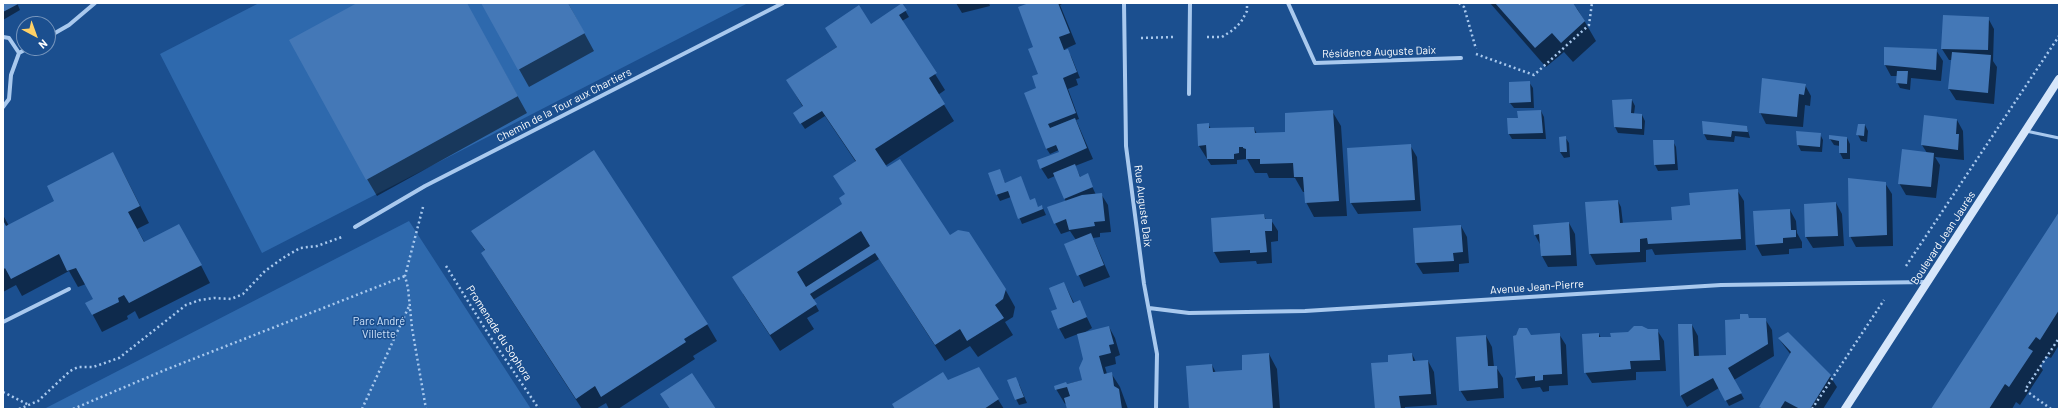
<!DOCTYPE html>
<html>
<head>
<meta charset="utf-8">
<style>
	body { margin:0 }
	#map { position:relative; width:2062px; height:412px; overflow:hidden; background:#1b4f8f; font-family:Barlow,sans-serif }
	canvas { display:block }
	.frame { position:absolute; inset:0; border:4px solid #fff; pointer-events:none }
	.north { position:absolute; left:16px; top:16px; width:40px; height:40px; box-sizing:border-box; background:#1b4f8f; border:1px solid #7695bc; border-radius:50%; rotate:139deg; font-size:11px; font-weight:700; line-height:16px; text-align:center; color:#fff }
	.north::after { content:''; display:block; margin:auto; width:14px; height:18px; background:#ffd166; clip-path:polygon(50% 0,100% 100%,50% 72%,0 100%) }
</style>
</head>
<body>
<div id="map">
<canvas width="2062" height="412"></canvas>
<div class="frame"></div>
<div class="north">N</div>
</div>
<script>
const g = document.querySelector('canvas').getContext('2d');
g.lineJoin = 'round';
function fill(path, color) { g.fillStyle = color; g.fill(path, 'evenodd'); }
const toPath = rows => new Path2D(rows.map(r => 'M' + r).join(''));
function strokePath(path, color, width, dash) { g.strokeStyle = color; g.lineWidth = width; g.lineCap = dash ? 'butt' : 'round'; g.setLineDash(dash || []); g.stroke(path); }
function drawText(font, color, halo, rows, align = 'center') {
  g.font = font + ' Barlow,sans-serif'; g.lineWidth = 3; g.setLineDash([]); g.textBaseline = 'middle'; g.strokeStyle = halo; g.fillStyle = color; for (const [text, x, y, turn = 0] of rows) {
    g.save(); g.translate(x, y); g.rotate((+turn || 0) * Math.PI / 180); g.textAlign = isNaN(turn) ? turn : align; if (halo) g.strokeText(text, 0, 0); g.fillText(text, 0, 0); g.restore();
  }
}
const green = toPath([
	[259,3,748,3,262,253,160,54],
	[409,221,531,409,44,409]
]);
const shadow = toPath([
	[3,3,17,3,20,10,3,20],
	[359,3,466,3,527,113,377,196,367,179],
	[482,3,568,3,594,51,529,87],
	[956,3,989,3,990,6,962,13],
	[1032,3,1064,3,1060,5,1076,44,1065,49,1071,56,1080,78,1076,79,1078,85,1068,89,1079,119,1076,120,1093,159,1075,166,1081,178,1087,175,1096,195,1101,194,1108,205,1111,232,1100,233,1100,237,1093,238,1110,277,1084,287,1065,244,1076,240,1070,231,1061,234,1055,223,1066,202,1055,176,1048,179,1041,168,1060,153,1059,150,1050,154,1046,148,1037,88,1039,75,1035,47],
	[1490,3,1572,3,1578,10,1596,41,1573,62,1564,52,1546,67],
	[902,5,909,17,902,21,945,90,938,95,954,121,885,166,949,236,1005,289,1015,307,1013,317,1005,322,1013,335,978,357,970,346,945,361,879,259,813,300,819,311,807,318,814,329,780,351,743,294,844,205,856,162,825,116,805,129,798,119,803,107,787,80,837,47,826,28,871,25],
	[1988,18,1994,29,1993,61,1997,67,1994,104,1956,100,1949,89,1952,60,1949,60,1942,49],
	[1936,50,1943,61,1941,81,1911,78,1910,90,1900,88,1897,82,1898,76,1891,76,1885,65],
	[1529,82,1533,88,1534,108,1514,108,1510,103],
	[1805,85,1811,96,1810,106,1805,105,1803,127,1766,124,1760,112],
	[1613,100,1632,100,1635,106,1634,114,1642,115,1645,121,1644,135,1618,133,1615,127],
	[1332,111,1341,126,1347,216,1314,217,1306,202,1305,192,1303,192,1295,178,1269,178,1267,173,1255,173,1247,159,1237,160,1237,164,1211,165,1199,146,1208,124,1211,129,1254,128,1257,134,1287,133],
	[1541,111,1544,117,1546,139,1512,139,1509,134,1519,119],
	[1957,120,1963,131,1964,160,1935,157,1940,165,1936,198,1906,195,1899,183,1927,153,1922,145],
	[1865,125,1868,131,1867,142,1861,141,1858,135],
	[1747,127,1750,138,1735,136,1734,142,1707,140,1704,134],
	[1820,134,1823,140,1822,152,1801,151,1798,145],
	[1565,137,1569,143,1570,157,1564,158,1560,152,1560,138],
	[1847,138,1850,144,1850,159,1843,159,1840,153,1840,146,1834,145,1830,139],
	[1673,141,1676,147,1678,170,1658,171,1655,165],
	[1410,145,1417,157,1421,211,1358,214,1351,203,1348,149],
	[122,170,149,223,137,229,145,243,189,242,210,283,139,319,135,311,127,316,128,319,102,332,87,304,94,299,86,284,78,287,69,271,22,296,16,285,3,292,3,215,9,226],
	[999,170,1005,183,1030,201,1034,200,1038,208,1042,206,1046,215,1022,224,1011,197,1000,201,997,195,989,174],
	[1885,183,1892,194,1893,246,1856,247,1850,236],
	[1737,190,1744,201,1746,250,1655,255,1652,249,1646,250,1646,262,1596,265,1590,254,1618,201,1621,207,1623,224,1673,221,1691,206],
	[1836,203,1842,214,1844,246,1813,248,1806,237],
	[1790,210,1796,221,1797,233,1802,242,1802,248,1789,249,1789,254,1762,256,1756,245],
	[2059,214,2059,345,2051,358,2047,356,2040,366,2043,370,2020,405,2016,402,2012,409,1933,409],
	[1264,215,1266,220,1271,220,1278,231,1278,241,1271,242,1272,263,1257,264,1256,261,1220,263,1214,252],
	[1569,223,1575,234,1577,266,1548,267,1542,256,1541,246,1535,235],
	[1461,226,1467,237,1469,263,1459,264,1459,272,1423,274,1416,263],
	[473,231,707,324,717,341,693,356,695,359,618,409,609,409,606,403,596,409,582,409,492,270,485,251],
	[1064,283,1074,303,1079,301,1092,328,1084,333,1109,327,1115,338,1120,355,1115,357,1116,364,1105,367,1107,374,1111,373,1120,387,1128,409,1068,409,1067,403,1065,404,1056,389,1055,387,1083,380,1084,359,1078,334,1065,339,1059,328,1058,309],
	[1747,315,1750,319,1765,319,1772,330,1774,356,1734,380,1744,399,1729,406,1719,388,1687,407,1681,396,1679,325,1692,325,1698,336,1699,357,1727,356,1741,320],
	[1520,329,1530,336,1559,334,1566,345,1568,385,1549,386,1549,391,1543,392,1540,387,1522,389,1516,378,1517,374,1515,336],
	[1647,330,1657,330,1664,341,1666,371,1636,372,1636,380,1592,383,1585,372,1599,334,1601,338,1612,338],
	[1486,336,1492,347,1494,367,1496,367,1503,378,1504,398,1467,401,1460,390],
	[1779,339,1830,376,1837,387,1823,409,1762,409,1760,407,1791,355],
	[1269,354,1277,369,1280,409,1190,409,1212,365,1216,373,1243,371],
	[1412,354,1416,362,1428,361,1434,372,1437,405,1405,407,1405,409,1376,409,1389,363],
	[979,369,1004,409,896,409,948,381],
	[1019,384,1027,403,1019,405,1016,399]
]);
const building = toPath([
	[3,3,20,3,3,12],
	[357,3,467,3,518,96,366,180,289,40],
	[481,3,568,3,585,33,518,70],
	[902,3,907,10,899,15,937,73,929,78,945,104,875,149,887,167,900,159,950,235,958,230,969,232,1006,289,1003,299,995,305,1004,318,967,341,960,329,935,345,875,253,810,294,817,304,770,335,732,277,842,204,839,198,845,194,833,176,856,161,822,111,800,124,793,113,803,106,786,80,837,47,825,28,859,5,871,24],
	[861,231,870,246,806,287,797,272],
	[1029,3,1058,3,1070,33,1059,37,1064,50,1068,49,1077,72,1063,78,1076,113,1048,124,1050,128,1075,118,1087,148,1040,169,1037,160,1059,152,1056,145,1046,149,1024,93,1036,88,1032,76,1038,74,1028,49,1033,47,1018,7],
	[1495,3,1573,3,1585,21,1561,43,1552,33,1535,48],
	[1943,15,1989,17,1988,50,1941,49],
	[1884,47,1937,49,1936,70,1884,65],
	[1952,52,1991,55,1988,93,1948,89],
	[1897,71,1908,71,1907,84,1896,83],
	[1762,78,1806,84,1804,95,1799,94,1797,117,1759,113],
	[1530,81,1531,102,1509,103,1509,82],
	[1632,99,1631,113,1642,114,1642,129,1614,127,1612,100],
	[1333,110,1339,201,1305,203,1303,177,1294,177,1293,163,1260,164,1260,159,1246,159,1246,149,1243,148,1243,147,1239,147,1239,153,1234,154,1234,159,1207,159,1206,145,1198,146,1197,124,1209,123,1209,128,1254,127,1255,133,1285,132,1285,113],
	[1541,110,1543,133,1508,134,1507,118,1518,118,1517,111],
	[1924,115,1957,119,1956,134,1959,134,1958,150,1921,145],
	[1702,121,1747,126,1748,132,1732,131,1731,137,1703,134],
	[1858,124,1865,124,1864,136,1856,135],
	[1796,131,1821,133,1820,147,1797,145],
	[1829,135,1847,137,1847,153,1839,153,1839,141,1829,139],
	[1566,136,1567,152,1560,152,1559,137],
	[1653,140,1674,140,1675,164,1654,165],
	[1411,144,1415,200,1350,203,1347,148],
	[1902,149,1934,153,1931,187,1898,184],
	[594,150,708,324,684,339,686,342,601,397,595,386,576,399,481,253,485,250,471,231],
	[113,152,140,206,128,212,144,242,179,224,202,265,129,303,124,295,118,298,119,302,92,315,85,303,93,299,76,268,67,271,59,254,11,279,5,268,3,270,3,220,6,226,54,201,47,186],
	[1075,164,1080,177,1088,173,1093,187,1064,199,1053,173],
	[1000,169,1005,183,1021,176,1030,200,1035,198,1038,207,1042,205,1043,209,1018,219,1008,191,996,195,988,173],
	[1848,178,1886,182,1887,235,1849,237],
	[1738,189,1741,239,1648,244,1647,238,1640,239,1640,252,1589,254,1585,202,1618,200,1620,223,1672,220,1671,207,1690,205,1689,193],
	[1102,193,1105,221,1094,222,1095,226,1069,230,1066,219,1054,224,1047,207,1082,195],
	[1836,202,1838,236,1805,237,1804,204],
	[1790,209,1791,230,1796,230,1796,237,1783,238,1783,243,1755,245,1753,211],
	[2059,212,2059,310,2040,340,2036,337,2028,348,2033,351,2009,387,2005,384,1989,409,1931,409],
	[1264,214,1265,219,1272,219,1272,231,1265,231,1267,252,1250,253,1250,250,1213,252,1211,218],
	[1569,222,1571,255,1541,256,1539,234,1534,235,1533,225],
	[1461,225,1463,252,1453,253,1454,261,1415,263,1413,228],
	[1091,233,1104,265,1077,276,1064,244],
	[1064,282,1073,303,1080,300,1087,317,1058,329,1051,311,1057,309,1049,288],
	[1740,314,1748,314,1749,318,1766,318,1768,344,1728,368,1742,393,1725,401,1713,378,1680,396,1678,324,1692,324,1694,356,1726,355,1725,320,1740,319],
	[1109,326,1114,344,1109,345,1111,353,1099,356,1104,374,1112,372,1114,386,1119,389,1122,409,1067,409,1064,398,1070,396,1067,387,1055,390,1054,386,1066,382,1067,384,1082,380,1079,368,1083,359,1077,334],
	[1634,326,1642,326,1648,329,1658,329,1660,360,1630,361,1631,369,1584,373,1582,334,1599,333,1599,337,1611,337,1610,333,1628,332],
	[1519,328,1527,328,1531,335,1560,333,1562,374,1543,375,1543,380,1535,381,1535,376,1515,378,1516,374,1513,336,1516,335],
	[1788,332,1831,375,1810,409,1800,409,1785,401,1780,409,1763,409,1759,407,1791,352,1778,338],
	[1486,335,1488,366,1497,366,1498,388,1459,391,1456,337],
	[1269,353,1273,409,1189,409,1186,366,1212,364,1213,372,1242,370,1242,355],
	[1412,353,1413,361,1428,360,1431,394,1399,396,1401,409,1375,409,1371,363,1388,362,1388,355],
	[979,367,999,399,984,409,895,409,892,404,943,372,948,380],
	[692,373,716,409,670,409,660,394],
	[1016,377,1024,397,1015,400,1007,380]
]);
const path = toPath([
	[1459,3,1464,7,1476,49],
	[1207,37,1222,37,1233,30,1241,22,1247,11,1247,3],
	[1141,38,1174,37],
	[1476,54,1534,75,1589,25,1592,3],
	[423,207,405,276,408,288,412,328,426,409],
	[446,266,489,335,539,409],
	[1906,266,2059,36],
	[3,392,29,405],
	[19,409,38,401,70,371,78,367,93,367,119,358,186,305,200,300,214,298,231,299,243,294,265,271,283,258,300,248,317,246,342,237],
	[73,409,165,370,405,276],
	[362,409,410,304],
	[1812,409,1884,300],
	[2051,409,2025,390,2059,338]
]);
const lane = toPath([
	[2026,131,2059,138]
]);
const street = toPath([
	[1124,3,1126,146,1144,284,1157,354,1156,409],
	[1288,3,1315,63,1461,58],
	[3,37,9,38,19,53],
	[48,37,69,25,95,3],
	[1189,94,1190,3],
	[3,107,9,99,11,75,19,53,28,48],
	[355,227,425,186,783,3],
	[1149,308,1189,313,1305,311,1721,285,1927,282],
	[3,322,69,289]
]);
const secondary = toPath([
	[1845,409,2059,79]
]);
const streetNames = [
	["Résidence Auguste Daix",1379,52,-2],
	["Chemin de la Tour aux Chartiers",564,105,-27],
	["Rue Auguste Daix",1143,206,83],
	["Boulevard Jean Jaurès",1943,238,-57],
	["Avenue Jean-Pierre",1537,287,-4],
	["Promenade du Sophora",499,333,57]
];
const parkNames = [
	["Parc André",379,321],
	["Villette",379,334]
];
fill(green, '#2e69ad');
fill(shadow, '#0007');
fill(building, '#4478b7');
strokePath(path, '#a9c9ee', 2.5, [2, 3]);
strokePath(lane, '#a9c9ee', 3);
strokePath(street, '#a9c9ee', 4);
strokePath(secondary, '#d6e6fa', 8);
drawText('11px', '#fff', '#1b4f8f', streetNames);
drawText('11px', '#cfe3fa', '#1b4f8f', parkNames);
</script>
</body>
</html>
